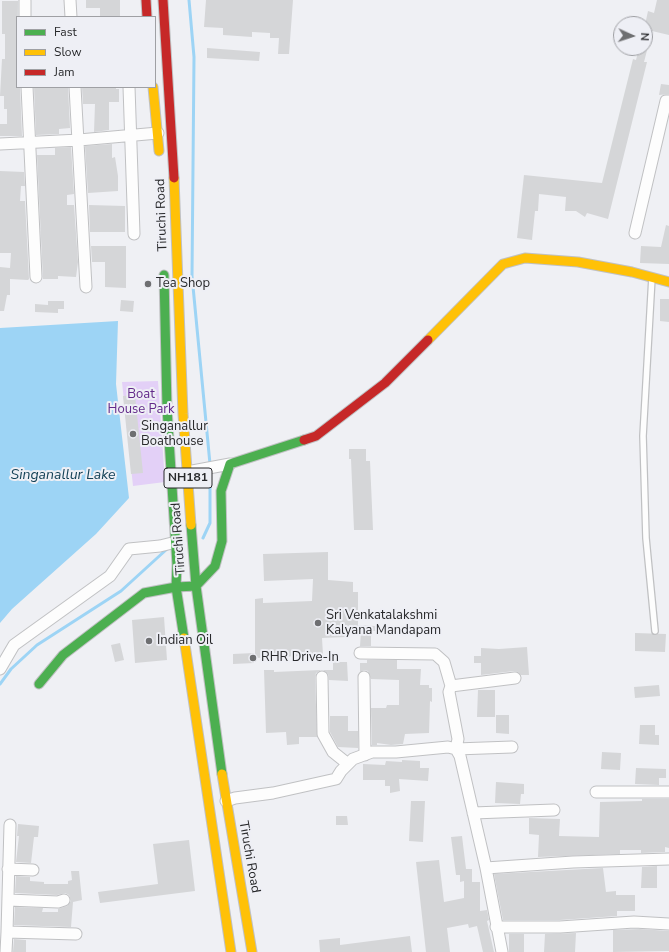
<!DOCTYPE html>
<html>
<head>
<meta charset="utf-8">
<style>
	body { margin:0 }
	#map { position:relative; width:669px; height:952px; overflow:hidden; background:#eff0f4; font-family:"Nunito Sans",sans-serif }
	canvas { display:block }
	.legend { position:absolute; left:16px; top:16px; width:140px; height:72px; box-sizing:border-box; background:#eeeff5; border:1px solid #9fa0a4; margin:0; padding:5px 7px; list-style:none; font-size:12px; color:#28292b }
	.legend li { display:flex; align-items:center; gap:8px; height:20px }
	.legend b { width:20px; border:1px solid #9fa0a4 }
	.north { position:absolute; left:613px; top:16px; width:40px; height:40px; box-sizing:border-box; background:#eeeff5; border:1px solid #9fa0a4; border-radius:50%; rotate:93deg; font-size:11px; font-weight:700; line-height:16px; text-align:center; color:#28292b }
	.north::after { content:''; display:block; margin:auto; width:14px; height:18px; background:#6e6f71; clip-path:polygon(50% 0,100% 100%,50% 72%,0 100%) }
</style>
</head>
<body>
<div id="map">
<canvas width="669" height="952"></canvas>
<ul class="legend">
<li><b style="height:5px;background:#4caf50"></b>Fast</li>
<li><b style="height:5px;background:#ffc107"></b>Slow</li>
<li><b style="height:5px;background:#c62828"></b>Jam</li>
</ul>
<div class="north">N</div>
</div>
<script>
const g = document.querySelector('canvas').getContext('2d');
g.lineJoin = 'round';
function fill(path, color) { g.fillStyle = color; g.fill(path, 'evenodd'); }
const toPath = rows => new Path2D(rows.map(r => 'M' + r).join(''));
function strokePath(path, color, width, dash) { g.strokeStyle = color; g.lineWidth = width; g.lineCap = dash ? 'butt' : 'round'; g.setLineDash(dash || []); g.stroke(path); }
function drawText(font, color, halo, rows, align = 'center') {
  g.font = font + ' "Nunito Sans",sans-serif'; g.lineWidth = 4; g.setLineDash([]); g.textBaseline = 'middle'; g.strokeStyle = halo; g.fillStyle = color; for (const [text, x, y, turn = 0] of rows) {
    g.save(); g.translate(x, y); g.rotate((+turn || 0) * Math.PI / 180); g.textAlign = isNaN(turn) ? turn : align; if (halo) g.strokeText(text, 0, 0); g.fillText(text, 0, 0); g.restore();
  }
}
const green = toPath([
	[158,381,165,482,133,486,122,382]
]);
const water = toPath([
	[118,321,116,384,129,498,96,534,12,609,0,623,0,328]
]);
const stream = toPath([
	[189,0,194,57,192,276,210,464],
	[203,538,210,523,210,470],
	[0,684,11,669,37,645,121,591,167,549]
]);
const building = toPath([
	[86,0,120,0,120,17,100,17,100,8,86,8],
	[206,0,293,0,289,54,278,54,279,38,270,38,270,33,252,32,252,37,223,35,223,28,204,27],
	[657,0,669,0,669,35,652,31,644,62,647,62,608,219,587,213,585,217,576,211,565,211,566,197,539,194,538,211,535,211,532,240,517,238,524,175,602,183,633,59,636,60,639,48,647,48,645,48,645,25,648,11,654,13],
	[2,1,18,1,17,87,20,87,22,136,0,136,0,124,7,124,7,109,4,109,4,96,0,96,2,59,5,59,5,34,2,34],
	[207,48,260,52,259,61,207,58],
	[661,84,669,85,669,94,659,95],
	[34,87,68,87,70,128,59,129,59,134,36,135],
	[82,87,116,87,116,89,119,89,119,102,109,102,109,130,94,132,95,104,83,104],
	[112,144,112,158,115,157,118,176,118,191,88,193,85,146],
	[71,147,74,194,67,195,67,205,74,205,78,262,76,277,58,276,58,279,43,279,37,155,55,155,55,148],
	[0,171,24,172,25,186,21,186,20,201,25,201,29,279,28,280,10,279,10,295,7,295,4,311,0,311,0,267,10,268,11,253,0,253],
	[89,205,125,206,125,232,90,232],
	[666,225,669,226,669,264,640,263,641,246,661,247],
	[91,246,126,246,126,288,105,287,105,262,92,262],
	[660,299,669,299,669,322,660,321],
	[121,300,134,301,133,312,120,311],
	[48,301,64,301,64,309,58,309,58,313,35,312,35,304,48,305],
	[135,395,143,473,131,474,123,396],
	[349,449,366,449,366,461,370,461,373,530,354,530,351,459,349,459],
	[328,552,328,580,353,582,353,592,358,592,358,625,375,626,375,631,371,631,371,646,360,646,361,632,346,633,346,637,322,638,323,655,255,658,255,599,263,598,263,603,312,601,313,579,264,581,263,554],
	[164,617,167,660,135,663,132,620],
	[635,633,666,634,665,652,635,651],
	[120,643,124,660,115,662,111,645],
	[527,647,529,675,521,675,518,672,514,671,481,675,481,663,474,663,474,656,481,656,481,648,499,649],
	[254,653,254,663,233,664,233,654],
	[367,660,397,660,397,669,421,669,420,685,429,685,429,688,432,688,432,702,430,701,429,733,405,734,403,744,391,745,377,743,377,745,372,745,371,708,386,708,387,705,399,705,399,680,371,679,368,671,364,670,360,672,360,663,367,663],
	[333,662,347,662,348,681,329,680,328,674,323,670,333,670],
	[264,670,274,670,274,672,321,670,316,673,315,677,317,737,299,737,299,744,287,745,286,732,266,733],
	[659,685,660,696,635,698,634,687],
	[478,690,495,690,495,717,477,717],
	[496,715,509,715,509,734,496,733],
	[330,716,348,716,348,731,358,731,358,748,338,747,330,732],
	[640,725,655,725,655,735,659,735,659,745,639,744],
	[602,752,621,753,620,770,601,769],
	[402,760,420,761,420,768,429,768,428,781,399,779,400,791,390,793,390,786,385,786,385,780,363,780,363,764,385,765,386,761,402,762],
	[636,768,666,769,666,778,659,778,659,785,635,784],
	[496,782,524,784,524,794,521,794,520,804,495,803],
	[642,799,669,799,669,848,665,847,665,852,641,853,641,850,620,850,620,854,538,857,539,835,529,834,529,818,560,819,559,836,599,837,600,802,642,801],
	[411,801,425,801,423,842,409,841],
	[336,816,347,816,348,825,336,825],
	[18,824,39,826,38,837,34,837,31,863,16,862,19,836,17,836],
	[462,836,466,869,472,869,472,882,480,882,480,911,487,910,489,920,487,921,494,952,483,952,477,926,469,928,468,924,447,928,450,952,426,952,416,862,439,860,444,902,464,898,464,881,460,882,460,875,456,875,451,837],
	[189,840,195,891,100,903,98,892,158,884,153,844],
	[657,866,657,888,641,888,642,867],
	[603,868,606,892,616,891,616,895,635,895,635,911,617,911,617,916,560,920,503,920,494,874],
	[71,871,79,871,82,900,73,902,71,927,14,925,15,907,43,908,42,912,58,912,58,909,67,906,71,901,69,895,65,893,57,895,15,893,16,876,30,877,30,881,44,882,44,884,68,884,68,881,72,880],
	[640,929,669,931,669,951,613,952,613,930],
	[576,933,575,952,544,952,545,934],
	[509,934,524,934,524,952,509,952],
	[410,936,412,952,320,952,319,940,340,938,340,945],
	[14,939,26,940,26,952,13,952]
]);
const lane = toPath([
	[652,277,643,436,646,538,655,631]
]);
const street = toPath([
	[70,0,71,17],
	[25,1,25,17],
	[27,87,36,277],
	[75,87,86,287],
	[129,87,134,234],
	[0,144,79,140,158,133],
	[635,233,666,101,669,101],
	[187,472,230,464],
	[360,653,435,654,444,662,451,686],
	[0,669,14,645,110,576,129,549,160,546,176,542],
	[322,677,323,734,333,752,348,764],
	[364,677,365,755],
	[512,747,456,749,458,739,449,692,451,686,515,678],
	[596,792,669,792],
	[226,801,235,798,273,793,336,779,341,771,353,759,372,752,396,752,448,747,456,749,460,756,486,868,502,952],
	[473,813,554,810],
	[486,868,573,862,669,859],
	[8,869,33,870],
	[8,900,58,902,64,900],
	[496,927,560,927,634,922,669,924],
	[7,932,10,825],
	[6,952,7,932,76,934]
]);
const fast = toPath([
	[164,275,167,408,177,565,176,587,184,638],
	[191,525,196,586,222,774],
	[39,684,63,655,144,593,176,587,196,586,215,566,222,541,221,491,230,464,304,440]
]);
const slow = toPath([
	[153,87,159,151],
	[174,178,183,414,191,525],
	[428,340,503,264,525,258,578,262,632,272,669,282],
	[184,638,231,952],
	[222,774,252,952]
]);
const jam = toPath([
	[146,0,147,17],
	[163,0,174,178],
	[304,440,316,436,385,383,428,340]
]);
const markers = [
	[148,284,4,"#6e6f71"],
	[133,434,4,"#6e6f71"],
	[318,623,4,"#6e6f71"],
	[149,641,4,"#6e6f71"],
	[253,658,4,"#6e6f71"]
];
const shields = [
	[188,478,48]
];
const shieldNames = [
	["NH181",188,478]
];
const streetNames = [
	["Tiruchi Road",162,215,-92],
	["Tiruchi Road",179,539,-94],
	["Tiruchi Road",249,857,80]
];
const poiNames = [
	["Tea Shop",156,284],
	["Singanallur",141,427],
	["Boathouse",141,442],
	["Sri Venkatalakshmi",326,616],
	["Kalyana Mandapam",326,631],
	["Indian Oil",157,641],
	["RHR Drive-In",261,658]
];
const parkNames = [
	["Boat",141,395],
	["House Park",141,410]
];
const waterNames = [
	["Singanallur Lake",63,476]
];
fill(green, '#e3d0f7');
fill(water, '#9dd4f5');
strokePath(stream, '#9dd4f5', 3);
fill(building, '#d5d6d8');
strokePath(lane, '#c0c1c3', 8);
strokePath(street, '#c0c1c3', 13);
strokePath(fast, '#c0c1c3', 11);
strokePath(slow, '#c0c1c3', 11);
strokePath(jam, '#c0c1c3', 11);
strokePath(lane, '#fdfdfd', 5.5);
strokePath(street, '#fdfdfd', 11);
strokePath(fast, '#4caf50', 9);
strokePath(slow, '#ffc107', 9);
strokePath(jam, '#c62828', 9);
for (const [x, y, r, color] of markers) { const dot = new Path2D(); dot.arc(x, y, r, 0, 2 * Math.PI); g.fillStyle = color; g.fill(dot); strokePath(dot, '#eeeff5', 1.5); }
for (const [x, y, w] of shields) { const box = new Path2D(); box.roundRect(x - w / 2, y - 10, w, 20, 3); g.fillStyle = '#eeeff5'; g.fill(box); strokePath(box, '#28292b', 1); }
drawText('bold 12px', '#28292b', null, shieldNames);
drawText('13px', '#28292b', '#eeeff5', streetNames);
drawText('13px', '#28292b', '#eeeff5', poiNames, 'left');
drawText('13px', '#632a8a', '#eeeff5', parkNames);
drawText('italic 14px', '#154258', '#eeeff5', waterNames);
</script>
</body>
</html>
